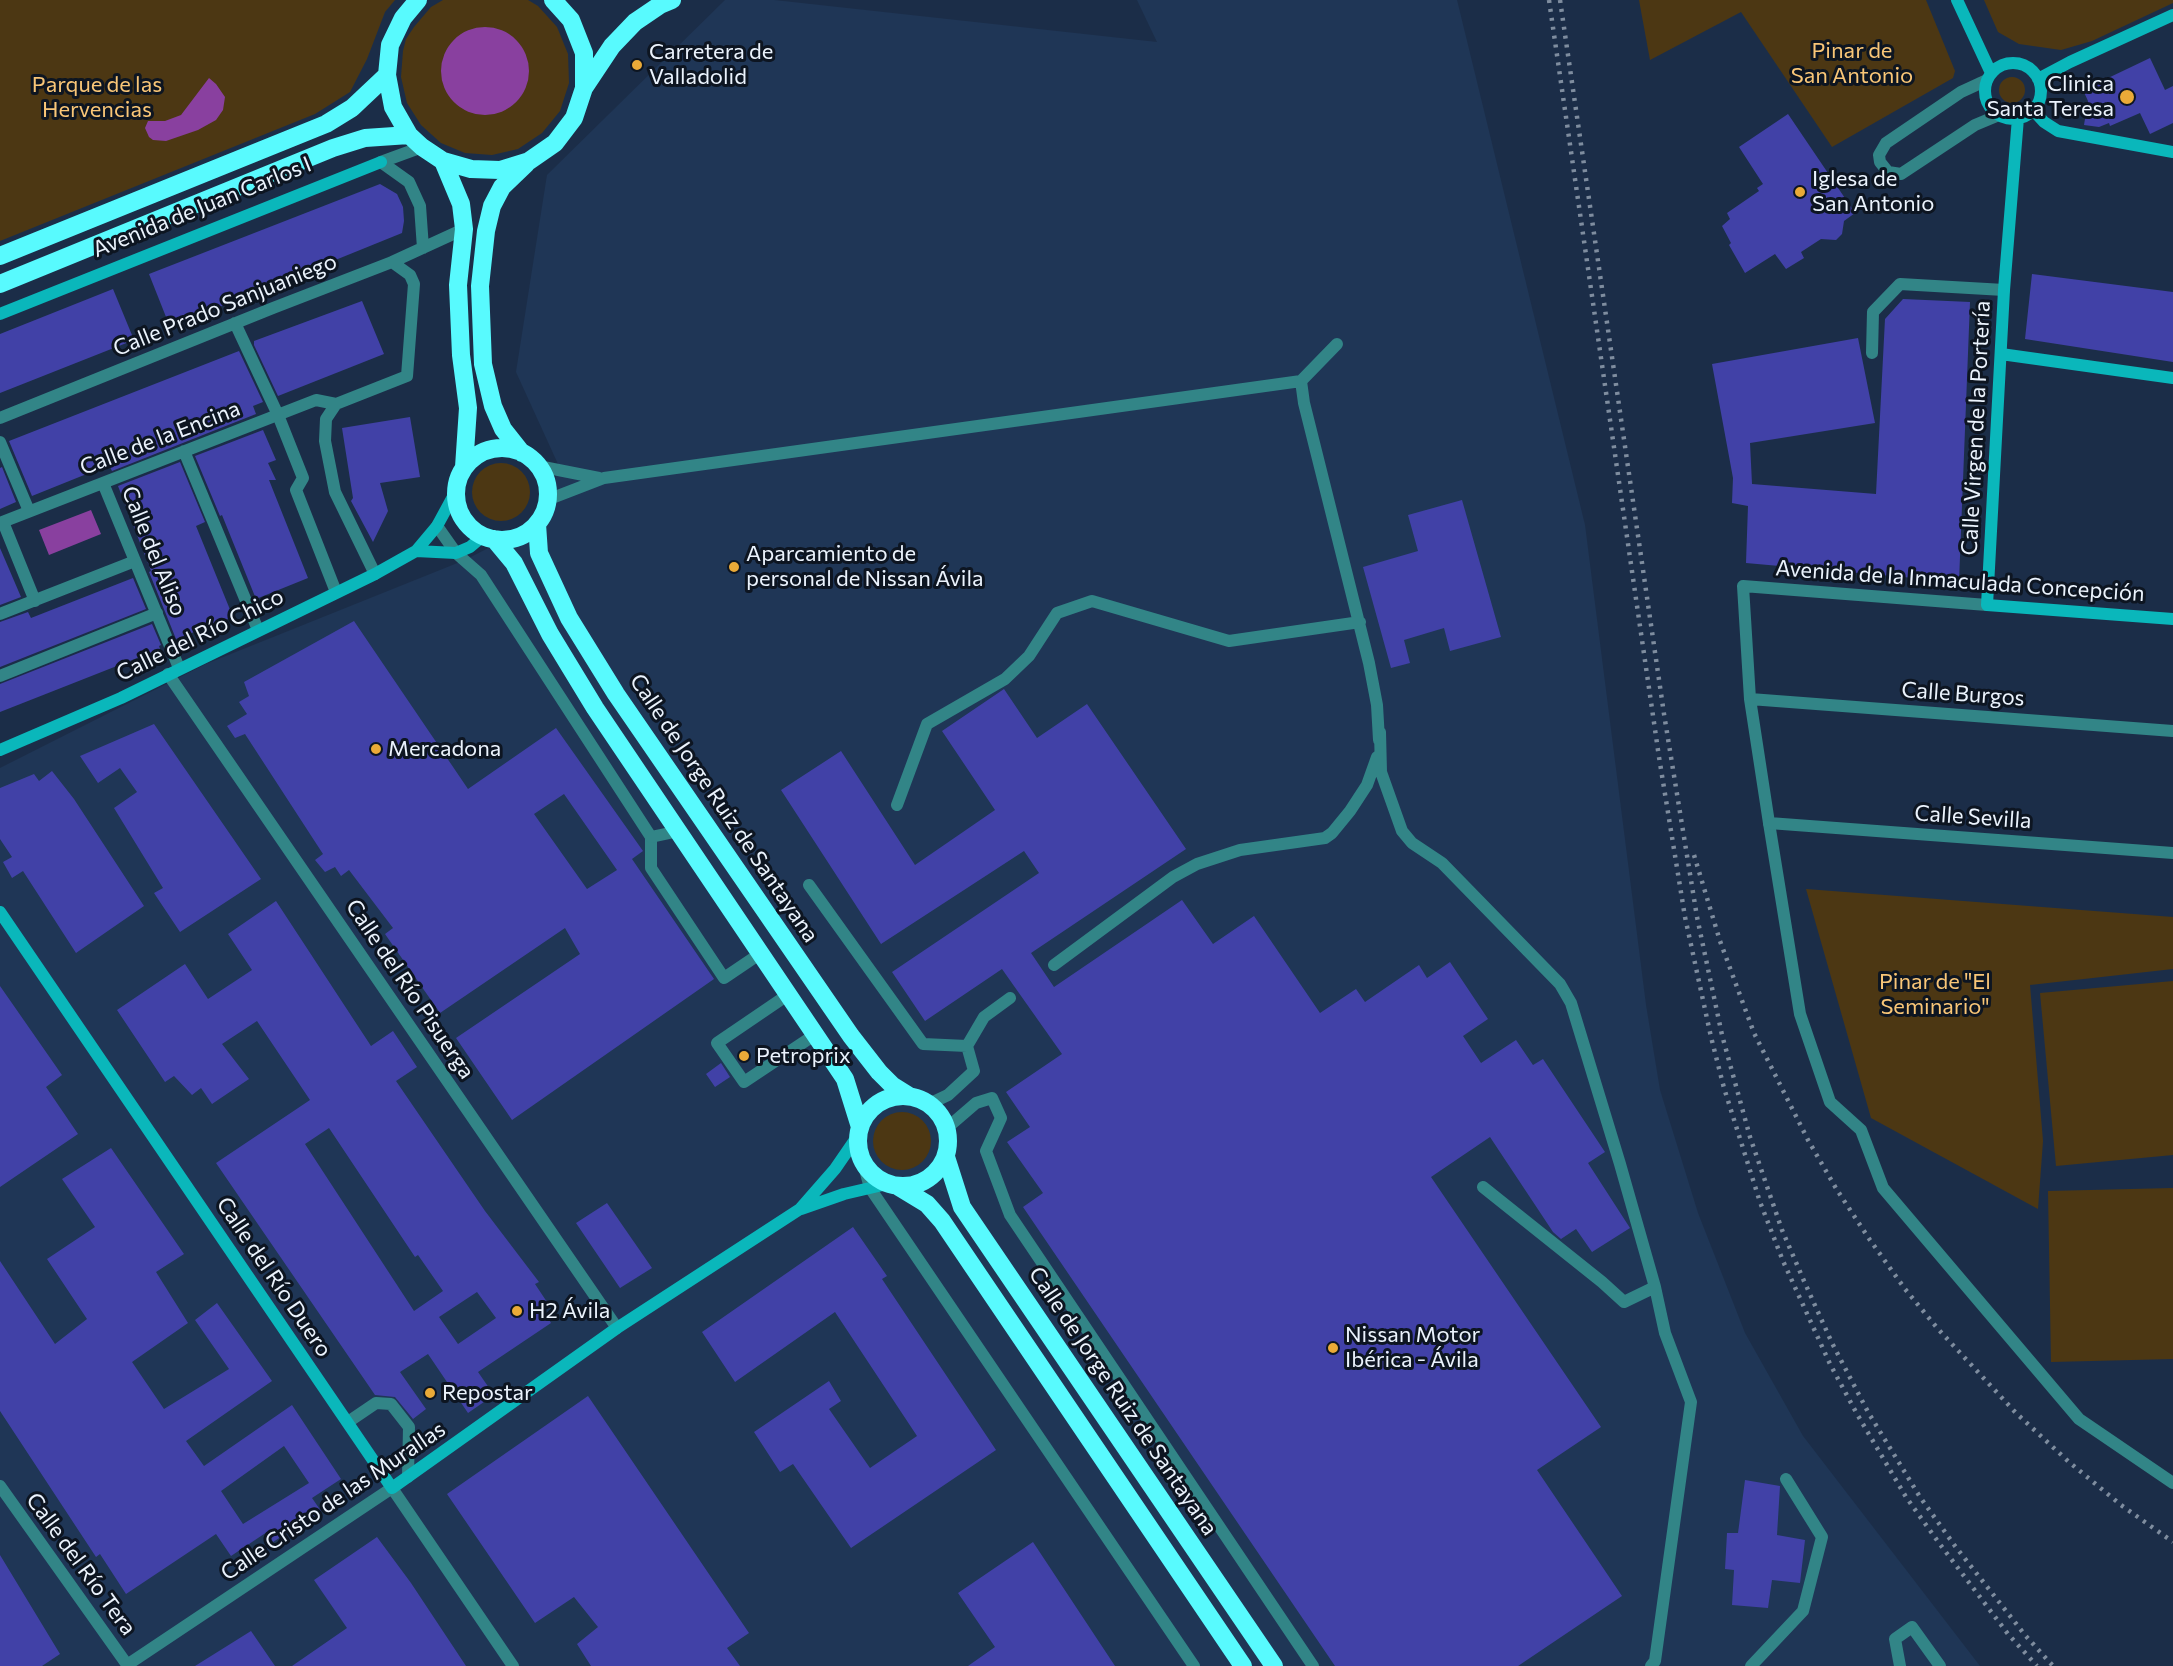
<!DOCTYPE html>
<html>
<head>
<meta charset="utf-8">
<style>
	body { margin:0 }
	canvas { display:block; background:#1b2d48 }
</style>
</head>
<body>
<canvas width="2173" height="1666"></canvas>
<script>
const g = document.querySelector('canvas').getContext('2d');
g.lineJoin = 'round';
function fill(path, color) { g.fillStyle = color; g.fill(path, 'evenodd'); }
const toPath = rows => new Path2D(rows.map(r => 'M' + r).join(''));
function strokePath(path, color, width, dash) { g.strokeStyle = color; g.lineWidth = width; g.lineCap = dash ? 'butt' : 'round'; g.setLineDash(dash || []); g.stroke(path); }
function drawText(font, color, halo, rows, align = 'center') {
  g.font = font + ' Commissioner,sans-serif'; g.lineWidth = 6; g.setLineDash([]); g.textBaseline = 'middle'; g.strokeStyle = halo; g.fillStyle = color; for (const [text, x, y, turn = 0] of rows) {
    g.save(); g.translate(x, y); g.rotate((+turn || 0) * Math.PI / 180); g.textAlign = isNaN(turn) ? turn : align; if (halo) g.strokeText(text, 0, 0); g.fillText(text, 0, 0); g.restore();
  }
}
const built = toPath([
	[725,0,774,0,1157,42,1137,0,1457,0,1585,525,1646,1005,1660,1090,1698,1213,1745,1333,1803,1436,1980,1666,0,1666,0,768,206,664,465,560,549,517,558,464,516,372,547,175]
]);
const green = toPath([
	[0,0,395,0,385,12,367,59,350,92,315,114,0,241],
	[443,0,528,0,538,6,557,27,568,54,569,83,560,111,542,133,518,149,492,155,465,153,441,143,421,125,407,103,401,77,403,51,406,39,414,27,431,7],
	[1639,0,1926,0,1955,71,1953,78,1832,147,1741,12,1650,60],
	[1984,0,2173,0,2173,3,2092,41,2061,50,2019,44,1998,32],
	'1999 90a13 13 0 1 1 26 0a13 13 0 1 1-26 0Z',
	'472 492a29 29 0 1 1 58 0a29 29 0 1 1-58 0Z',
	[1806,889,2173,917,2173,969,2030,985,2043,1141,2038,1209,1871,1118],
	[2173,981,2173,1155,2056,1166,2040,993],
	'873 1141a29 29 0 1 1 58 0a29 29 0 1 1-58 0Z',
	[2173,1188,2173,1359,2051,1362,2048,1191]
]);
const water = toPath([
	'441 71a44 44 0 1 1 88 0a44 44 0 1 1-88 0Z',
	[209,78,216,84,225,97,223,110,216,120,198,130,166,141,153,140,149,137,145,128,148,121,165,121,181,115],
	[91,510,101,534,49,555,39,530]
]);
const building = toPath([
	[2150,58,2165,90,2173,86,2173,123,2150,134,2140,113,2110,126,2109,123,2099,127,2084,125,2088,101,2083,90],
	[1788,114,1855,213,1844,221,1842,234,1836,240,1821,239,1801,252,1804,258,1786,269,1775,254,1745,273,1729,245,1731,243,1722,226,1730,219,1727,213,1759,191,1757,188,1763,184,1739,147],
	[380,184,397,194,403,207,404,221,402,233,170,327,149,274],
	[2032,274,2173,292,2173,362,2025,339],
	[113,289,134,340,0,393,0,334],
	[1903,299,1970,302,1959,582,1746,563,1748,506,1732,503,1733,478,1712,364,1858,338,1875,423,1750,443,1752,484,1876,494,1885,319],
	[362,301,384,354,278,396,254,345,254,341],
	[239,351,263,402,253,406,256,414,112,471,109,465,32,496,9,441],
	[410,417,420,477,380,483,388,511,373,542,351,501,353,498,342,428],
	[263,430,276,460,268,463,276,480,269,480,308,578,256,599,222,515,220,516,195,456],
	[180,462,205,522,196,526,233,617,176,639,149,572,151,571,118,486],
	[2,467,16,502,0,509,0,468],
	[1462,500,1501,637,1450,651,1444,628,1404,640,1410,663,1391,668,1363,567,1418,551,1408,515],
	[0,548,21,597,0,605],
	[133,578,146,609,0,667,0,622,28,612,31,618],
	[354,621,468,789,556,728,643,851,632,859,714,979,512,1120,456,1038,580,954,565,928,440,1013,385,934,393,928,349,870,341,876,335,867,325,872,315,860,323,854,245,734,235,738,227,726,247,714,239,702,249,696,244,682],
	[564,794,617,870,587,889,534,814],
	[152,624,161,645,159,646,160,649,0,712,0,684],
	[1004,689,1037,738,1087,704,1186,849,1031,953,1054,987,1182,900,1213,944,1254,916,1320,1013,1356,989,1365,1002,1419,965,1427,978,1450,962,1488,1019,1463,1036,1481,1063,1516,1040,1533,1065,1543,1059,1605,1152,1588,1163,1630,1228,1592,1252,1576,1229,1561,1239,1553,1232,1490,1137,1431,1177,1601,1427,1537,1470,1622,1596,1518,1666,1335,1666,1023,1207,1043,1193,1007,1142,1030,1127,1006,1092,1062,1054,1002,969,925,1021,892,972,1039,873,1024,851,881,944,781,790,841,751,915,865,995,810,942,731],
	[154,724,261,879,180,932,154,893,163,888,114,808,137,792,120,768,98,783,80,756],
	[52,771,74,799,144,906,76,953,23,871,12,878,3,862,12,857,0,839,0,788,34,774,39,781],
	[276,901,371,1046,393,1031,417,1067,396,1081,485,1211,539,1282,535,1284,547,1302,541,1306,551,1323,478,1372,494,1395,468,1413,428,1354,400,1372,426,1409,413,1419,395,1397,375,1395,216,1163,310,1100,257,1021,222,1044,249,1079,212,1104,201,1088,192,1095,174,1076,165,1082,117,1010,185,964,208,999,252,970,228,934],
	[329,1128,415,1257,418,1255,443,1291,414,1311,305,1144],
	[477,1292,496,1318,458,1344,439,1317],
	[0,986,62,1075,46,1087,78,1134,0,1187],
	[721,1063,730,1077,715,1087,706,1074],
	[111,1148,184,1254,156,1272,188,1323,132,1362,164,1409,229,1369,195,1320,217,1303,272,1381,186,1441,204,1466,292,1405,341,1479,312,1498,321,1511,273,1542,267,1532,231,1556,216,1534,126,1594,100,1554,96,1557,0,1411,0,1261,55,1344,87,1319,47,1259,95,1227,62,1179],
	[284,1446,309,1483,243,1524,221,1491],
	[607,1203,652,1268,620,1288,576,1223],
	[853,1227,887,1276,882,1279,996,1450,851,1548,793,1464,780,1472,754,1432,829,1381,841,1401,829,1409,870,1468,917,1436,835,1312,735,1382,702,1332],
	[588,1396,749,1633,727,1648,740,1666,591,1666,577,1644,598,1627,574,1597,535,1623,447,1494],
	[1745,1480,1780,1486,1777,1535,1805,1540,1800,1583,1772,1580,1768,1608,1732,1605,1734,1570,1725,1569,1727,1533,1738,1533],
	[377,1537,411,1583,466,1666,292,1666,347,1628,314,1580],
	[1033,1542,1115,1666,968,1666,995,1647,958,1593],
	[0,1555,60,1654,42,1666,0,1666],
	[251,1631,275,1666,195,1666]
]);
const lane = toPath([
	[1301,381,1304,403,1369,663,1377,705,1379,740],
	[538,466,599,478],
	[547,500,604,478,1301,381,1337,344],
	[1380,732,1381,772,1402,831,1412,843,1442,863,1560,984,1571,1003,1620,1164,1655,1287,1665,1333,1691,1402,1655,1661,1651,1666],
	[897,805,927,724,1005,679,1029,656,1057,613,1092,601,1229,641,1360,622],
	[1769,823,1800,1014,1830,1102,1861,1130,1883,1188,2079,1419,2173,1483],
	[651,837,651,868,724,978,761,953],
	[809,885,923,1044,967,1046],
	[1054,965,1173,877,1197,864,1240,850,1325,838,1332,833,1350,811,1367,785,1377,757],
	[789,994,717,1043,744,1082,816,1034],
	[929,1104,948,1095,974,1071,967,1046,984,1017,1010,998],
	[947,1128,976,1103,992,1098,1001,1118,986,1151,1010,1215,1313,1666],
	[1483,1187,1602,1282,1624,1302,1655,1287],
	[348,1422,376,1403,391,1404,409,1427,408,1477],
	[1751,1666,1803,1611,1822,1537,1786,1479],
	[1900,1666,1895,1639,1912,1627,1940,1666]
]);
const street = toPath([
	[1987,80,1961,92,1886,143,1879,155,1880,162,1888,172,1901,174,1975,125,1999,115],
	[381,162,409,182,420,206,423,248],
	[381,162,422,147],
	[235,323,278,415,303,478,296,490,336,592],
	[1872,353,1873,312,1900,284,2004,290],
	[0,418,273,308,392,262,464,229],
	[0,442,29,511],
	[184,451,258,630],
	[103,483,179,668],
	[3,522,35,601],
	[0,523,316,400,336,404],
	[437,526,456,553,481,575,651,837,679,831],
	[375,574,335,492,325,441,326,419,336,404,407,376,414,284,410,275,392,262],
	[1987,605,1743,586,1750,699,1769,823,2173,853],
	[0,614,135,561],
	[168,674,617,1328],
	[0,676,157,613],
	[1750,699,2173,731],
	[864,1166,870,1188,1194,1666],
	[0,1486,128,1666],
	[127,1665,392,1488,513,1666]
]);
const secondary = toPath([
	[1957,0,1991,73],
	'1985 91a28 28 0 1 1 56 0a28 28 0 1 1-56 0Z',
	[2038,79,2070,62,2173,15],
	[2033,110,2044,122,2058,131,2173,152],
	[2018,118,2004,290,1987,605,2173,619],
	[0,314,381,162],
	[2001,354,2173,378],
	[416,551,456,553,470,547,483,536],
	[0,750,121,698,375,574,416,551,437,526,456,491],
	[0,912,392,1488,617,1328,800,1209,835,1169,857,1137],
	[801,1209,844,1194,887,1184]
]);
const highway = toPath([
	[418,0,403,18,390,45,387,75,393,107,409,135,422,147,443,161,471,169,500,170,529,161,555,143,574,118,584,88,584,53,571,20,553,0],
	[584,88,612,46,635,22,660,5,672,0],
	[443,161,461,204,464,229,458,285,461,355,468,408,464,467],
	[0,256,326,124,352,108,387,75],
	[0,284,333,148,365,138,409,135],
	'456 494a46 46 0 1 1 92 0a46 46 0 1 1-92 0Z',
	[522,453,503,429,493,406,483,364,480,286,486,231,492,206,502,187,526,164],
	[537,524,539,553,569,618,616,694,851,1036,879,1072,893,1086,909,1096],
	[494,539,514,563,550,634,595,708,845,1079,860,1127],
	'858 1141a45 45 0 1 1 90 0a45 45 0 1 1-90 0Z',
	[946,1157,962,1207,1274,1666],
	[899,1187,927,1204,942,1221,1243,1666]
]);
const rail = toPath([
	[1549,0,1659,757,1685,917,1711,1037,1724,1088,1760,1202,1783,1261,1830,1364,1857,1414,1906,1497,1939,1543,2008,1634,2037,1666],
	[1560,0,1664,714,1697,917,1722,1035,1750,1137,1782,1230,1804,1281,1832,1343,1868,1412,1920,1497,1955,1546,2025,1635,2053,1666],
	[1694,855,1720,941,1754,1033,1808,1140,1837,1190,1870,1240,1905,1289,1938,1329,2016,1413,2069,1462,2121,1505,2173,1542]
]);
const markers = [
	[637,65,6,"#eaaa38"],
	[2127,97,8,"#eaaa38"],
	[1800,192,6,"#eaaa38"],
	[734,567,6,"#eaaa38"],
	[376,749,6,"#eaaa38"],
	[744,1056,6,"#eaaa38"],
	[517,1311,6,"#eaaa38"],
	[1333,1348,6,"#eaaa38"],
	[430,1393,6,"#eaaa38"]
];
const parkNames = [
	["Pinar de",1852,51],
	["San Antonio",1852,76],
	["Parque de las",97,85],
	["Hervencias",97,110],
	["Pinar de \"El",1935,982],
	["Seminario\"",1935,1007]
];
const poiNames = [
	["Carretera de",649,52],
	["Valladolid",649,77],
	["Clinica",2114,84,"right"],
	["Santa Teresa",2114,109,"right"],
	["Iglesa de",1812,179],
	["San Antonio",1812,204],
	["Aparcamiento de",746,554],
	["personal de Nissan Ávila",746,579],
	["Mercadona",388,749],
	["Petroprix",756,1056],
	["H2 Ávila",529,1311],
	["Nissan Motor",1345,1335],
	["Ibérica - Ávila",1345,1360],
	["Repostar",442,1393]
];
const streetNames = [
	["Avenida de Juan Carlos I",202,207,-22],
	["Calle Prado Sanjuaniego",225,305,-22],
	["Calle Virgen de la Portería",1976,428,-87],
	["Calle de la Encina",160,438,-21],
	["Calle del Aliso",154,551,68],
	["Avenida de la Inmaculada Concepción",1960,581,4],
	["Calle del Río Chico",200,635,-26],
	["Calle Burgos",1963,694,4],
	["Calle de Jorge Ruiz de Santayana",724,808,56],
	["Calle Sevilla",1973,817,4],
	["Calle del Río Pisuerga",410,989,56],
	["Calle del Río Duero",274,1277,56],
	["Calle de Jorge Ruiz de Santayana",1123,1401,56],
	["Calle Cristo de las Murallas",333,1501,-34],
	["Calle del Río Tera",81,1564,54]
];
fill(built, '#1f3656');
fill(green, '#4c3713');
fill(water, '#89409f');
fill(building, '#4141a7');
strokePath(lane, '#328587', 12);
strokePath(street, '#328587', 12);
strokePath(secondary, '#0ab7bb', 12);
strokePath(highway, '#58fafe', 18);
strokePath(rail, '#7f8d9f', 4.5, [3, 6]);
for (const [x, y, r, color] of markers) { const dot = new Path2D(); dot.arc(x, y, r, 0, 2 * Math.PI); g.fillStyle = color; g.fill(dot); strokePath(dot, '#0d1521', 2); }
drawText('22px', '#f9c677', '#0d1521', parkNames);
drawText('22px', '#ebf3fd', '#0d1521', poiNames, 'left');
drawText('22px', '#ebf3fd', '#0d1521', streetNames);
</script>
</body>
</html>
